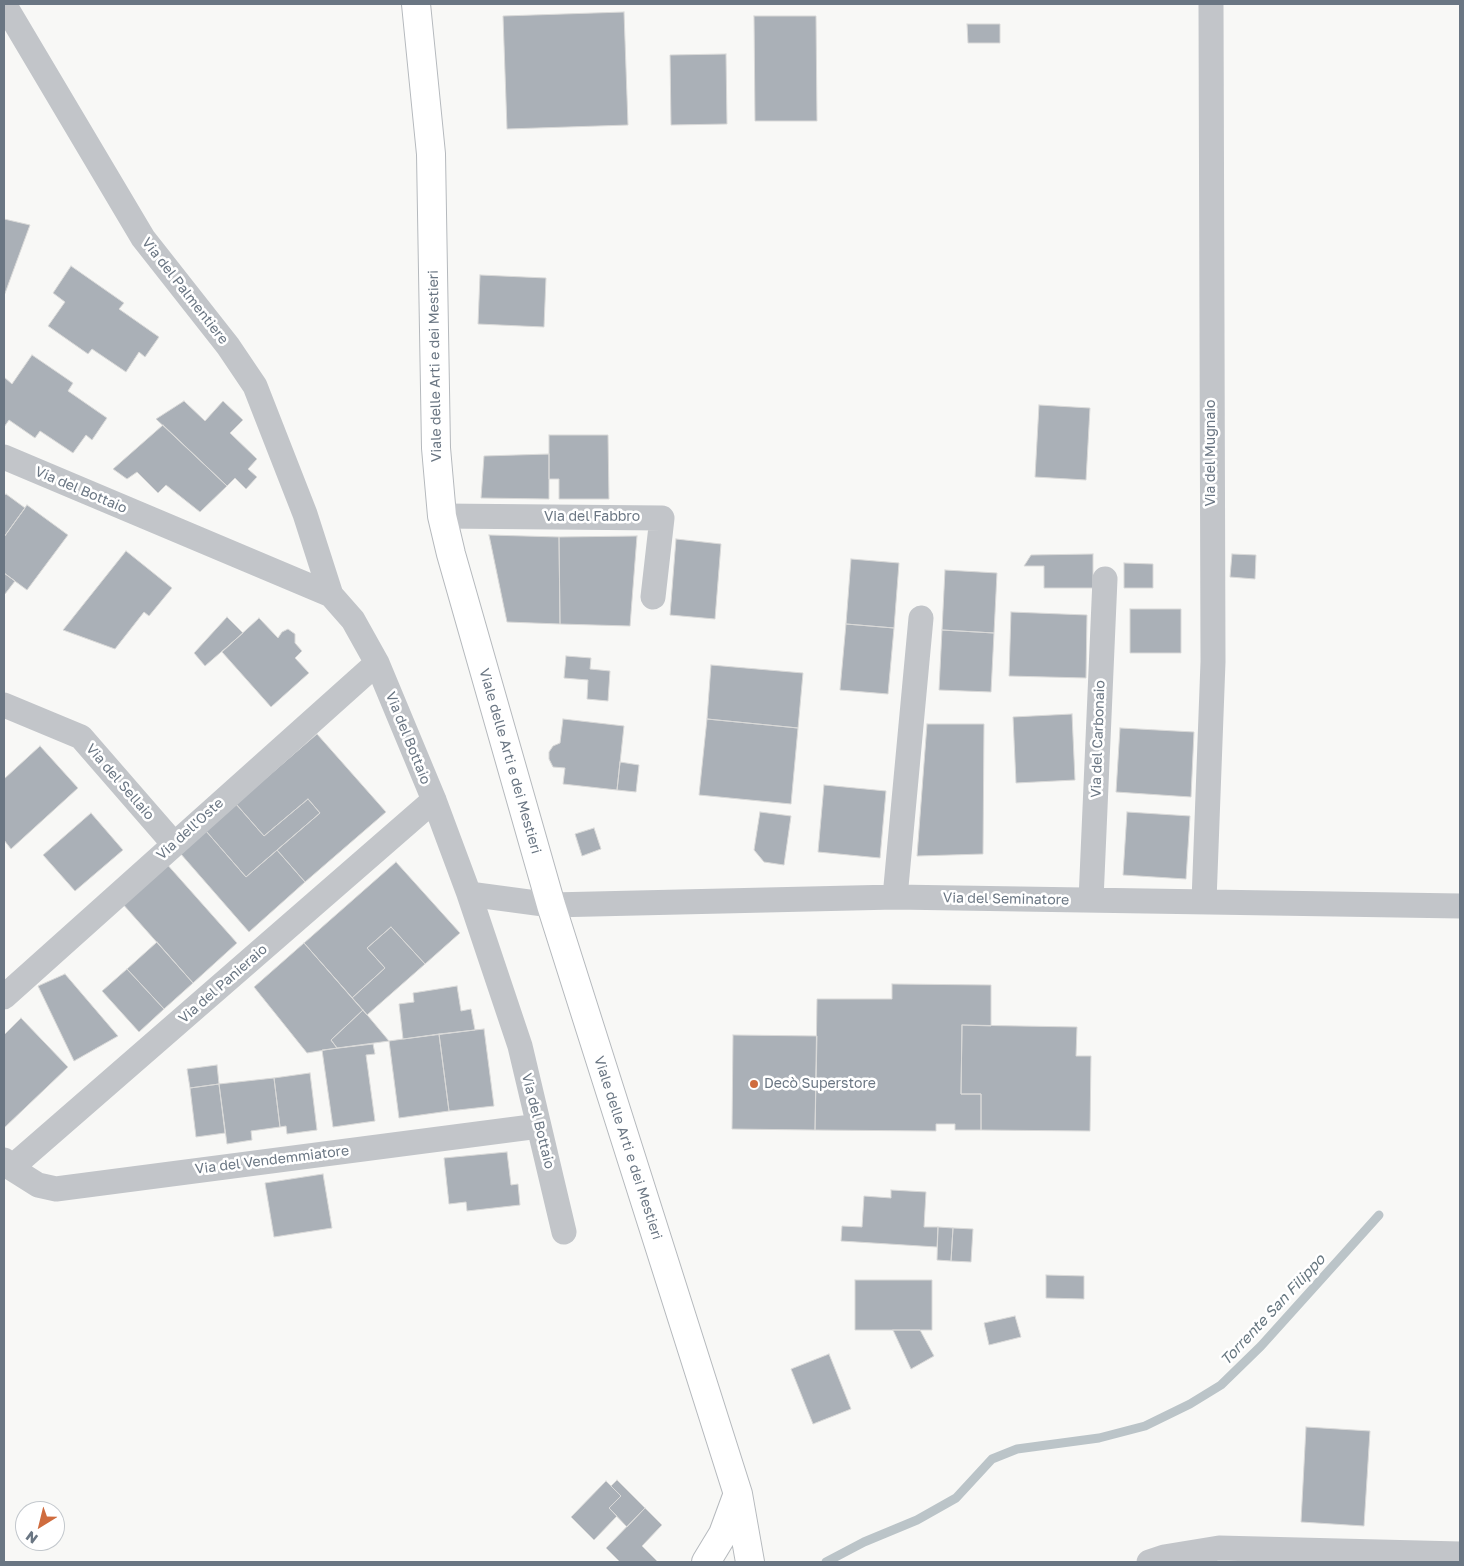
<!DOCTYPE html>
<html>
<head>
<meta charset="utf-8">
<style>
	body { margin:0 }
	#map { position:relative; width:1464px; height:1566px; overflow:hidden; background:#f8f8f6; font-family:"Golos Text",sans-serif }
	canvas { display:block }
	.frame { position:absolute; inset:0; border:5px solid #6a7683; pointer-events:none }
	.north { position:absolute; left:15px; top:1501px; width:50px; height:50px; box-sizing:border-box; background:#fff; border:1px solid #c3c8cd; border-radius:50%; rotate:216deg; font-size:14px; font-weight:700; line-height:20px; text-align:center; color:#6a7683 }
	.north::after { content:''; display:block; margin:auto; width:18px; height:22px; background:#cf6c3e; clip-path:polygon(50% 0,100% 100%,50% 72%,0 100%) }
</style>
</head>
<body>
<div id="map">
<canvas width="1464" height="1566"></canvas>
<div class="frame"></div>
<div class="north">N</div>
</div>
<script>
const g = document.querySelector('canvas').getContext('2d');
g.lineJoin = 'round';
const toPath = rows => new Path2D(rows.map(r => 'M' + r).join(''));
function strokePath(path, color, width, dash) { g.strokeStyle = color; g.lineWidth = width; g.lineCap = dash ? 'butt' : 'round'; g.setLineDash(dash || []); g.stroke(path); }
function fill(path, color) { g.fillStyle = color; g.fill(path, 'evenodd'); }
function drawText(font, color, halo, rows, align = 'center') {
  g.font = font + ' "Golos Text",sans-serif'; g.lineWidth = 5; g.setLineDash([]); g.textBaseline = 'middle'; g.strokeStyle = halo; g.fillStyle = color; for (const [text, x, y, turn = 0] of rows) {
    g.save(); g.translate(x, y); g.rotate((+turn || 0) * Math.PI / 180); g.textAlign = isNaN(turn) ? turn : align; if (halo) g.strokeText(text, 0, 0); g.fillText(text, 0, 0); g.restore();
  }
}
const stream = toPath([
	[826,1562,864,1542,917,1520,956,1498,992,1459,1017,1449,1099,1438,1145,1426,1190,1404,1221,1385,1261,1346,1379,1215]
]);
const building = toPath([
	[624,12,628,125,507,129,503,16,624,12],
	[754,16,816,16,817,121,755,121,754,16],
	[967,24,1000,24,1000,43,968,43,967,24],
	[726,54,727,124,671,125,670,55,726,54],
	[4,219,30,225,4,296,4,219],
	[71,266,124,303,119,309,159,337,145,357,139,352,126,372,92,349,88,354,48,326,65,302,53,293,71,266],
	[480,275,546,278,544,327,478,324,480,275],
	[32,355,73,383,68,391,107,418,92,440,86,435,73,453,40,431,35,438,9,420,4,427,4,377,12,384,32,355],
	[184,401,205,421,223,401,243,420,230,433,257,459,248,469,257,477,246,489,235,478,227,486,156,419,184,401],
	[1039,405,1090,408,1086,480,1035,477,1039,405],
	[163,425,227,486,200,512,166,485,158,493,137,472,127,479,113,469,163,425],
	[549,435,608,435,609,499,559,499,559,479,549,479,549,435],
	[549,454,549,499,481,498,484,456,549,454],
	[6,494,25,508,4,537,4,496,6,494],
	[27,505,68,535,27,590,4,573,4,537,27,505],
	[489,535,559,537,560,624,507,622,489,535],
	[637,536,630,626,560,624,559,537,637,536],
	[676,539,721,544,715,619,670,615,676,539],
	[126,551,172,588,149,616,144,612,115,649,63,630,126,551],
	[1093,554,1093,588,1044,588,1044,566,1024,566,1031,555,1093,554],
	[1232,554,1256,555,1255,579,1230,577,1232,554],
	[851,559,899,563,894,628,846,624,851,559],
	[1124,563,1153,564,1153,588,1124,588,1124,563],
	[945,570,997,573,994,633,942,630,945,570],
	[4,573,15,581,5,594,4,593,4,573],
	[1130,609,1181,609,1181,653,1130,653,1130,609],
	[1011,612,1087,615,1086,678,1009,676,1011,612],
	[227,617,243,633,205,666,194,653,227,617],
	[259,618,278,638,282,632,288,629,295,634,295,643,302,651,295,658,309,673,271,707,222,652,259,618],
	[846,624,894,628,888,694,840,690,846,624],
	[942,630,994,633,991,692,939,690,942,630],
	[566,656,591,658,590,669,610,671,608,701,587,699,588,680,564,678,566,656],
	[711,665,803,673,798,728,707,719,711,665],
	[1072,714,1075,780,1016,783,1013,717,1072,714],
	[563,719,624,726,617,790,563,784,565,768,553,767,549,759,549,752,553,746,560,743,563,719],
	[707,719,798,728,791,804,699,795,707,719],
	[927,724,984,724,983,854,917,856,927,724],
	[1120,728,1194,732,1191,797,1116,792,1120,728],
	[317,734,386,812,305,882,277,850,320,813,308,799,264,836,236,804,317,734],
	[40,746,78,788,11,849,4,840,4,779,40,746],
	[620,762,639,765,636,792,617,790,620,762],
	[824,785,886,791,880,858,818,852,824,785],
	[308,799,320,813,246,877,206,831,236,804,264,836,308,799],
	[760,812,791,816,784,865,764,862,754,850,760,812],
	[1127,812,1190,816,1186,879,1123,875,1127,812],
	[91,813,123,850,75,891,43,855,91,813],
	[594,828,601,849,582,856,575,834,594,828],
	[206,831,246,877,277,850,305,882,249,932,180,853,206,831],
	[165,862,237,943,193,983,121,902,165,862],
	[396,862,460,933,425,964,391,927,367,948,385,968,352,998,304,943,396,862],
	[391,927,425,964,367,1015,352,998,385,968,367,948,391,927],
	[157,942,193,983,164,1009,127,969,157,942],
	[304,943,363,1010,331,1040,337,1048,307,1053,254,987,304,943],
	[127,969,164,1009,139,1032,102,991,127,969],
	[65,974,118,1036,74,1061,38,986,65,974],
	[892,984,991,985,991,1026,962,1025,961,1094,981,1094,981,1130,955,1130,955,1124,936,1124,936,1131,815,1130,817,999,892,999,892,984],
	[457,986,461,1011,471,1009,475,1030,403,1039,399,1004,414,1002,413,993,457,986],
	[363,1010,389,1041,337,1048,331,1040,363,1010],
	[21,1018,68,1067,4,1128,4,1035,21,1018],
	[962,1025,1077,1027,1076,1056,1091,1056,1090,1131,981,1130,981,1094,961,1094,962,1025],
	[484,1029,494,1106,449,1111,439,1034,484,1029],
	[439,1034,449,1111,399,1118,389,1041,439,1034],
	[733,1035,817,1036,815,1130,732,1129,733,1035],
	[373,1044,375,1054,366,1055,375,1121,333,1127,322,1050,373,1044],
	[217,1065,219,1084,190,1088,187,1069,217,1065],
	[310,1073,317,1130,287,1134,286,1126,280,1127,274,1078,310,1073],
	[274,1078,280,1127,251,1131,252,1140,227,1144,219,1084,274,1078],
	[219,1084,225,1133,196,1137,190,1088,219,1084],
	[507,1152,511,1185,518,1184,520,1205,467,1211,466,1202,449,1204,444,1158,507,1152],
	[323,1174,332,1228,274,1237,265,1183,323,1174],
	[891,1190,926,1192,924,1227,938,1227,937,1247,841,1241,842,1226,862,1227,864,1196,891,1198,891,1190],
	[938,1227,953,1228,951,1261,937,1260,938,1227],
	[953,1228,973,1229,971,1262,951,1261,953,1228],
	[1046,1275,1084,1276,1084,1299,1046,1298,1046,1275],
	[855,1280,932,1280,932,1330,855,1330,855,1280],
	[1015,1316,1021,1337,989,1345,984,1323,1015,1316],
	[893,1330,920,1330,934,1356,911,1369,893,1330],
	[829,1354,851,1409,813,1424,791,1369,829,1354],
	[1306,1427,1370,1431,1364,1526,1301,1522,1306,1427],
	[617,1480,645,1508,627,1527,609,1508,621,1496,611,1486,617,1480],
	[606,1481,621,1496,609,1508,617,1516,594,1540,571,1517,606,1481],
	[645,1508,662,1525,642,1546,658,1562,620,1562,606,1548,645,1508]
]);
const street = toPath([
	[4,4,143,238,228,346,255,386,305,514,331,595],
	[4,457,331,595,353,620,377,663,434,800,469,894,520,1046,564,1232],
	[442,516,662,518,653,597],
	[4,705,81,737,174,844],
	[469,894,551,905,895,897,1460,906],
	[895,897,921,618],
	[1091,900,1105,579],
	[1204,901,1213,662,1211,4],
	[4,997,377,663],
	[4,1160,11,1168,38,1185,56,1189,539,1126],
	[11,1168,434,800],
	[1149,1562,1164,1557,1219,1548,1460,1554]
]);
const secondary = toPath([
	[416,4,431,154,436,448,442,516,451,554,551,905,738,1494,750,1562],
	[706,1562,723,1534,737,1496]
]);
const markers = [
	[754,1084,5,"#cf6c3e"]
];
const streetNames = [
	["Via del Palmentiere",185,291,52],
	["Viale delle Arti e dei Mestieri",435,366,-91],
	["Via del Mugnaio",1211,453,-90],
	["Via del Bottaio",81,490,23],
	["Via del Fabbro",592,517],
	["Via del Bottaio",408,738,68],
	["Via del Carbonaio",1098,739,-88],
	["Viale delle Arti e dei Mestieri",510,761,74],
	["Via del Sellaio",120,782,49],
	["Via dell'Oste",190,829,-42],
	["Via del Seminatore",1006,899,1],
	["Via del Panieraio",223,984,-41],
	["Via del Bottaio",538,1121,76],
	["Viale delle Arti e dei Mestieri",628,1148,72],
	["Via del Vendemmiatore",272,1160,-7]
];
const poiNames = [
	["Decò Superstore",764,1084]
];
const waterNames = [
	["Torrente San Filippo",1273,1310,-47]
];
strokePath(stream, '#bbc4c8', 9);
fill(building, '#aab0b7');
strokePath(building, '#d9d9d8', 1);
strokePath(secondary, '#b5b9bd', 30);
strokePath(street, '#c2c5c9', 25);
strokePath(secondary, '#fff', 28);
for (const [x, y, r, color] of markers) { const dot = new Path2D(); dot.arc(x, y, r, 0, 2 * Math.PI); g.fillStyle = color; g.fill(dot); strokePath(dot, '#fff', 2); }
drawText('14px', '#6a7683', '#fff', streetNames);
drawText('14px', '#6a7683', '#fff', poiNames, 'left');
drawText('italic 15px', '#66767f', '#fff', waterNames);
</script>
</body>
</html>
